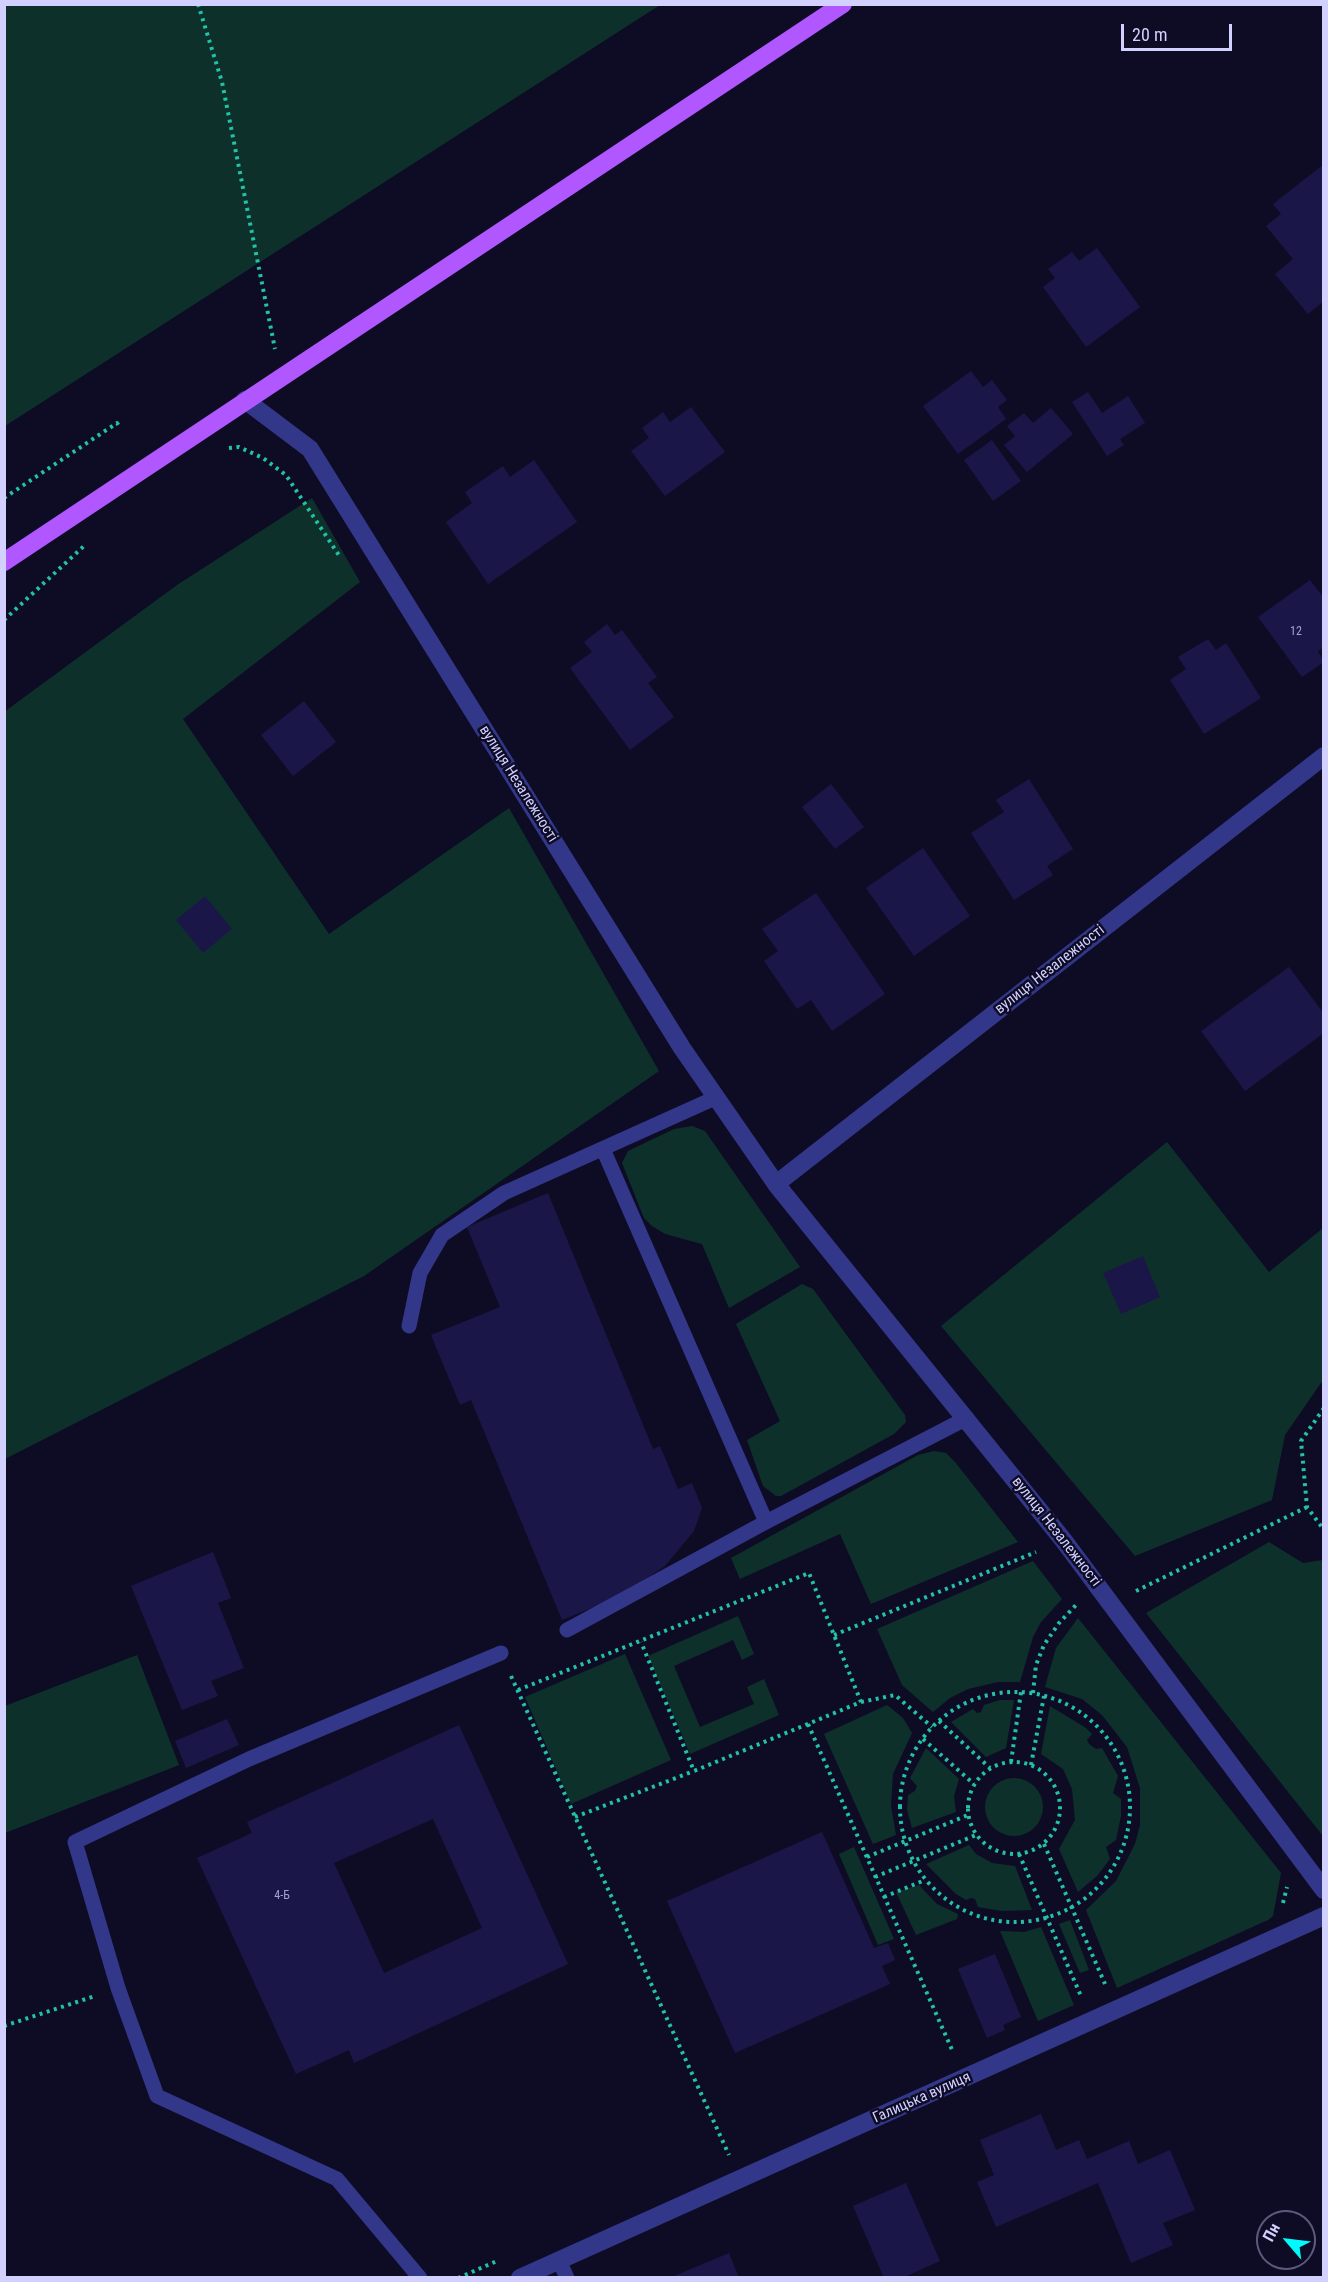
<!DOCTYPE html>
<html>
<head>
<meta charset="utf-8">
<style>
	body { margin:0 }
	#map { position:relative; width:1328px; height:2282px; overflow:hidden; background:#0e0c25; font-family:"Roboto Condensed",sans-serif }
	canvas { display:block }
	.frame { position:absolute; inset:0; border:6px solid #d1d0ff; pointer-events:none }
	.north { position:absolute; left:1256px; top:2210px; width:60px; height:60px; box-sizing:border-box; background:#0e0c25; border:2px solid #5c5a7c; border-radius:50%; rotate:298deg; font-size:16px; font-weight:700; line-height:24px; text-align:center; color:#d1d0ff }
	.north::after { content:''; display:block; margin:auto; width:21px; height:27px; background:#00fafb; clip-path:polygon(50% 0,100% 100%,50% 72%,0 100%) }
	.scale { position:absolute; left:1121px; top:24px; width:111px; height:27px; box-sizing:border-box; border:3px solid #d1d0ff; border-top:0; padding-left:8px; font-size:18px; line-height:21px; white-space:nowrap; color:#d1d0ff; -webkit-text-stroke:4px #0e0c25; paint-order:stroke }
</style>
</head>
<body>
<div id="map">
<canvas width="1328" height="2282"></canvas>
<div class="frame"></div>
<div class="north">Пн</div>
<div class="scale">20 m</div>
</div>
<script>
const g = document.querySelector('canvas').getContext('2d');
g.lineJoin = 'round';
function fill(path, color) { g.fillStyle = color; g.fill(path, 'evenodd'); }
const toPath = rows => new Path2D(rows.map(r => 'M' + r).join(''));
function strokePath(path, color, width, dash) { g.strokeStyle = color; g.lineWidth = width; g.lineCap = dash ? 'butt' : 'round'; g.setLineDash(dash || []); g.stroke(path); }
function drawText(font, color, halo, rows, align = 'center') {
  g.font = font + ' "Roboto Condensed",sans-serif'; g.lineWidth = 5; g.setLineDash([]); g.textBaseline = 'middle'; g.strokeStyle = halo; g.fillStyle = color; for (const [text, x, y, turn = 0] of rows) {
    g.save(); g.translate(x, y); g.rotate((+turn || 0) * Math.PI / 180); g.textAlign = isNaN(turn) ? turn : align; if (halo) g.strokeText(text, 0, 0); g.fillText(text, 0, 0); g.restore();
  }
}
const green = toPath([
	[5,4,660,4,660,5,5,426],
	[312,498,360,582,183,719,329,934,509,808,659,1071,364,1276,5,1459,4,712,177,585],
	[692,1126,705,1131,800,1267,729,1308,702,1244,665,1234,652,1226,644,1218,622,1163,628,1151,674,1129],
	[1167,1142,1269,1272,1323,1228,1323,1380,1285,1435,1272,1500,1135,1556,941,1326],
	[802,1284,813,1289,905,1415,906,1422,894,1434,781,1496,776,1496,763,1486,747,1440,780,1421,736,1324],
	[934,1451,946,1453,955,1462,1018,1542,871,1604,840,1534,740,1579,731,1558,918,1455],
	[1269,1542,1303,1563,1323,1560,1323,1836,1146,1613],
	[1033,1561,1062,1599,1041,1622,1033,1637,1020,1682,998,1682,968,1689,950,1698,933,1712,902,1685,877,1629],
	[738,1616,754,1654,742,1660,733,1640,674,1666,700,1727,754,1704,747,1687,764,1679,779,1715,690,1754,648,1656],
	[1078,1618,1281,1873,1273,1916,1268,1920,1117,1988,1086,1910,1116,1881,1135,1844,1140,1825,1140,1788,1127,1747,1102,1715,1082,1699,1045,1687,1056,1648],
	[625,1654,671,1760,571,1804,525,1697],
	[137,1655,179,1765,5,1833,5,1706],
	[1000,1700,1014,1700,1006,1748,986,1757,951,1722,973,1709,977,1713,981,1712,984,1705],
	[887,1705,903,1718,912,1733,893,1774,891,1806,896,1835,873,1844,824,1734],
	[1050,1706,1086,1728,1092,1734,1087,1740,1089,1744,1096,1749,1102,1748,1118,1776,1113,1793,1121,1799,1121,1816,1116,1840,1106,1847,1110,1859,1097,1876,1078,1892,1059,1849,1075,1820,1072,1789,1063,1769,1041,1754],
	[926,1748,959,1779,954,1796,956,1812,912,1828,907,1810,908,1795,915,1791,917,1786,910,1778],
	'985 1807a29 29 0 1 1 58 0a29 29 0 1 1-58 0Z',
	[969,1845,976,1854,992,1863,1015,1866,1032,1910,1002,1911,978,1907,975,1899,971,1898,966,1900,956,1894,926,1864],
	[854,1847,894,1939,878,1945,839,1854],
	[919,1885,937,1904,958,1914,957,1919,916,1935,896,1892],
	[1070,1920,1089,1970,1080,1973,1059,1924],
	[1041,1927,1074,2005,1038,2021,1000,1931,1024,1932]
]);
const building = toPath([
	[1324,164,1324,301,1308,314,1275,274,1293,259,1266,226,1281,214,1273,204],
	[1097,248,1140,307,1086,347,1043,287,1055,278,1048,269,1072,252,1079,261],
	[971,371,983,387,992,380,1007,400,998,407,1006,419,958,454,923,406],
	[1088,392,1102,413,1128,396,1145,423,1120,439,1124,445,1107,456,1072,402],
	[691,407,725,452,665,496,631,451,649,438,642,428,663,412,670,422],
	[1051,408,1073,434,1027,472,1004,445,1015,436,1007,426,1024,413,1033,423],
	[992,440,1021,481,993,501,964,460],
	[534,460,577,522,488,584,446,522,472,503,465,492,503,466,510,477],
	[1310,580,1324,598,1324,647,1318,651,1324,662,1302,677,1258,617],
	[607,624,615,635,622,630,657,677,648,683,674,717,630,750,570,668,592,652,584,642],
	[1208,639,1216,650,1226,643,1261,698,1204,734,1170,680,1186,669,1178,657],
	[304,701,336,742,293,776,261,735],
	[1029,779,1073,849,1047,866,1053,875,1014,900,971,833,1004,812,996,800],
	[831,784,864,827,835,849,802,807],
	[923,848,970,916,914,956,866,888],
	[816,893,885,994,832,1031,811,1000,797,1009,764,961,778,951,762,929],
	[205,896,232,929,203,953,176,920],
	[1289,967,1324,1014,1324,1033,1245,1091,1201,1031],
	[548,1193,653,1449,660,1446,678,1489,692,1483,702,1508,694,1531,665,1566,621,1596,562,1620,471,1400,460,1405,431,1335,500,1307,467,1227],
	[1143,1256,1160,1297,1121,1314,1103,1273],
	[213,1552,231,1598,218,1603,244,1668,211,1681,218,1696,182,1710,131,1586],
	[227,1719,239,1745,186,1768,175,1741],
	[459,1725,568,1964,354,2063,349,2050,296,2074,197,1858,252,1833,247,1822],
	[433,1819,482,1928,384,1973,334,1863],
	[822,1832,874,1948,888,1943,895,1960,882,1966,890,1984,735,2053,667,1901],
	[995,1954,1021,2017,1003,2025,1005,2030,987,2038,958,1969],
	[1041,2114,1056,2150,1079,2140,1087,2159,1129,2141,1138,2164,1170,2150,1195,2210,1163,2223,1173,2245,1131,2263,1098,2183,996,2227,977,2182,994,2175,980,2140],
	[906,2183,940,2261,902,2278,884,2278,853,2206],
	[729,2253,739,2278,672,2278,672,2277]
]);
const path = toPath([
	[198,4,222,82,275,349],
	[229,448,239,447,263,458,286,475,340,557],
	[4,498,117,423,119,426],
	[4,620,85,545],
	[1324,1408,1301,1441,1307,1507,1324,1530],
	[1136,1591,1307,1507],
	[834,1635,1036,1552],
	[511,1676,729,2155],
	[518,1690,809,1573,861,1702,694,1771,641,1642],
	'900 1807a115 115 0 1 1 230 0a115 115 0 1 1-230 0Z',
	[1033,1693,1036,1665,1044,1645,1059,1623,1076,1605],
	[861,1702,895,1695,932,1727],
	[939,1721,990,1768],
	[808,1724,953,2052],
	[923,1739,974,1784],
	'968 1808a46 46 0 1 1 92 0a46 46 0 1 1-92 0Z',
	[1011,1762,1021,1692],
	[1031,1765,1044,1696],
	[575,1817,694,1771],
	[1044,1844,1105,1984],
	[1019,1854,1081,1996],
	[867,1857,968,1815],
	[875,1877,976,1835],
	[884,1897,925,1880],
	[1283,1903,1287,1887],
	[4,2026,95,1996],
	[458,2278,497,2261]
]);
const lane = toPath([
	[603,1149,766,1522],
	[409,1326,420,1273,442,1235,504,1193,715,1098],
	[567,1630,766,1522,967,1418],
	[559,2260,567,2278],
	[420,2278,337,2179,157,2096,118,1988,75,1842,249,1759,501,1653]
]);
const street = toPath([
	[245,400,310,449,682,1048,776,1184,1064,1541,1324,1890],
	[776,1184,1324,756],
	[520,2278,1324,1916]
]);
const primary = toPath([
	[4,562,843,4]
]);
const numberNames = [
	["12",1296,632],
	["4-Б",282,1896]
];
const streetNames = [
	["вулиця Незалежності",518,784,58],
	["вулиця Незалежності",1050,970,-38],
	["вулиця Незалежності",1056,1532,52],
	["Галицька вулиця",922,2098,-24]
];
fill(green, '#0e302b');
fill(building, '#1b1648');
strokePath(path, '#21c2a8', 4, [3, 4.5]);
strokePath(lane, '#323789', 15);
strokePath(street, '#323789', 18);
strokePath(primary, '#b057ff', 18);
drawText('12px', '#a4a2d1', null, numberNames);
drawText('15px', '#d1d0ff', '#0e0c25', streetNames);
</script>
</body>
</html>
